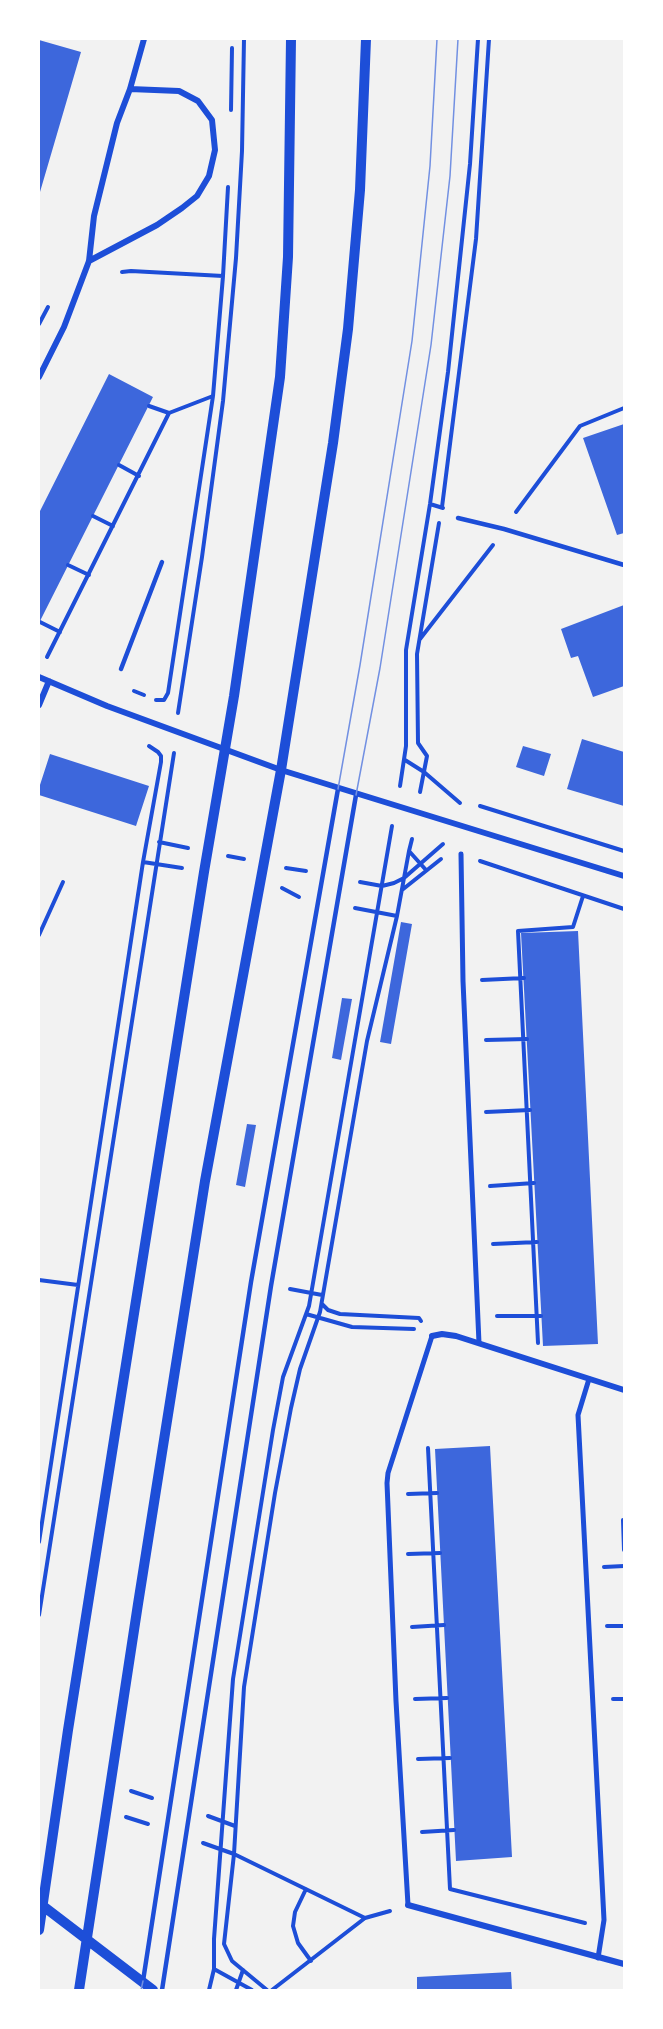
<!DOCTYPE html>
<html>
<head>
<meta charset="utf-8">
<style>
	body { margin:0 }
	#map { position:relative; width:663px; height:2029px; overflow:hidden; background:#f2f2f2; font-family:Barlow,sans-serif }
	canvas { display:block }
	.frame { position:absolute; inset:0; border:40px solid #fff; pointer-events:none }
</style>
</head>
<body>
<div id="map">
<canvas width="663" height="2029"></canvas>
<div class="frame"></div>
</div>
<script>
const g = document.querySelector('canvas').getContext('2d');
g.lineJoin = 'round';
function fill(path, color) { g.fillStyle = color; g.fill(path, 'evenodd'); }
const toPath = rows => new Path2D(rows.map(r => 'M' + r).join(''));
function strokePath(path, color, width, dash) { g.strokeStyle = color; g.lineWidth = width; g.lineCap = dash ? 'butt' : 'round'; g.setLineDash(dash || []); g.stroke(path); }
const building = toPath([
	[39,40,81,52,40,192,39,192],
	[109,374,153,397,39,623,39,513],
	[624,424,624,533,617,535,583,438],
	[624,605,624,686,593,697,578,656,571,658,561,629],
	[582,739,624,752,624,806,567,789],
	[523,746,551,754,544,776,516,767],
	[50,754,149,786,136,826,39,795,39,788],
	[401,922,412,924,391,1044,380,1042],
	[578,931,598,1344,543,1346,521,933],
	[342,998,352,999,341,1060,332,1058],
	[247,1124,256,1125,245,1187,236,1185],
	[490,1446,512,1857,456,1861,435,1449],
	[511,1972,512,1990,417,1990,417,1977]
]);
const path = toPath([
	[231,110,232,48],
	[122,272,131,271,223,276],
	[39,324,48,307],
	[149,406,169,413,213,396],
	[119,465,139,476],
	[430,504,443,508],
	[442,507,476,239,489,39],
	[516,512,580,426,624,408],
	[93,516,113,526],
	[68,565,89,575],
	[40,622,60,632],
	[420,639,493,545],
	[47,657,169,413],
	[134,691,144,695],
	[156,700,164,700,168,693,213,396,223,276,228,187],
	[178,713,202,557,223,401,236,258,242,151,244,39],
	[405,760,424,772,460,803],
	[400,786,406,746,406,650,430,504,448,372,470,164,478,39],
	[420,792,427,756,418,743,417,654,439,523],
	[480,806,624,851],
	[159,842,188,848],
	[409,851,412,839],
	[228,856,244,859],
	[480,861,624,909],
	[143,862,182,868],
	[286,868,306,871],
	[360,882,382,886,394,883,404,878,443,844],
	[282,888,299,897],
	[402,890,441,859],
	[355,908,397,916,409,851,426,870],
	[39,935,63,882],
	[482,980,524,978],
	[486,1040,527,1039],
	[486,1112,530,1110],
	[490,1186,534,1183],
	[493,1244,537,1242],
	[39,1280,78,1285],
	[290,1289,322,1295],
	[322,1304,328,1310,340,1314,419,1318,421,1321],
	[306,1314,352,1327,414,1329],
	[497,1316,541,1316],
	[538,1343,518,931,573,927,583,896],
	[428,1448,450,1889,585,1923],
	[408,1494,437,1493],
	[623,1520,624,1550],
	[39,1542,143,862,161,762,161,756,158,752,149,746],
	[408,1554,440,1553],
	[604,1567,624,1566],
	[39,1615,174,753],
	[607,1626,624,1626],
	[412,1627,444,1625],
	[415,1699,447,1698],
	[613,1699,624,1699],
	[418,1759,450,1758],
	[131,1791,152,1798],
	[208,1816,235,1826],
	[126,1817,148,1824],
	[422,1832,454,1830],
	[203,1843,234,1854,365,1918],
	[306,1889,295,1912,293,1926,298,1943,311,1961],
	[214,1969,252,1990],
	[209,1990,214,1969,214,1939,233,1679,273,1430,283,1377,309,1306,392,826],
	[236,1990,243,1970],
	[267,1990,232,1961,224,1944,234,1854,244,1687,275,1493,291,1408,300,1369,320,1312,367,1041,397,916],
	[272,1990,365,1918,390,1911]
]);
const service = toPath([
	[458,518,504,529,624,565],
	[121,669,162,562],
	[143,1981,251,1282,338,789],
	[162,1990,271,1286,356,795]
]);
const pedestrian = toPath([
	[461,854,463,981,479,1343],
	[589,1379,578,1415,604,1920,598,1958],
	[408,1905,396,1701,387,1483,388,1473,432,1336]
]);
const minor = toPath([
	[89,261,157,225,182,208,197,196,209,176,215,150,212,120,198,101,179,91,130,89],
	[39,377,64,327,89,261,94,216,117,123,130,89,144,39],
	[39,677,107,706,281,770,624,876],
	[39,705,49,681],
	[432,1336,442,1334,456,1336,624,1390],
	[408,1905,624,1964]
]);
const tertiary = toPath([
	[43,1906,153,1990],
	[39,1930,68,1730,204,872,234,696,280,377,288,257,291,39],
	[79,1990,138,1604,205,1181,281,770,333,443,348,329,360,190,366,39]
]);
const tram = toPath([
	[338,789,360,665,412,341,430,166,437,39],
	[356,795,380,668,431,345,450,176,458,39],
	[141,1990,143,1981]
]);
fill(building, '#3d67dc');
strokePath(path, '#1d4ed8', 4);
strokePath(service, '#1d4ed8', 4.5);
strokePath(pedestrian, '#1d4ed8', 5);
strokePath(minor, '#1d4ed8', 6);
strokePath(tertiary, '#1d4ed8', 10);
strokePath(tram, '#7290e2', 1.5);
</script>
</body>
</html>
